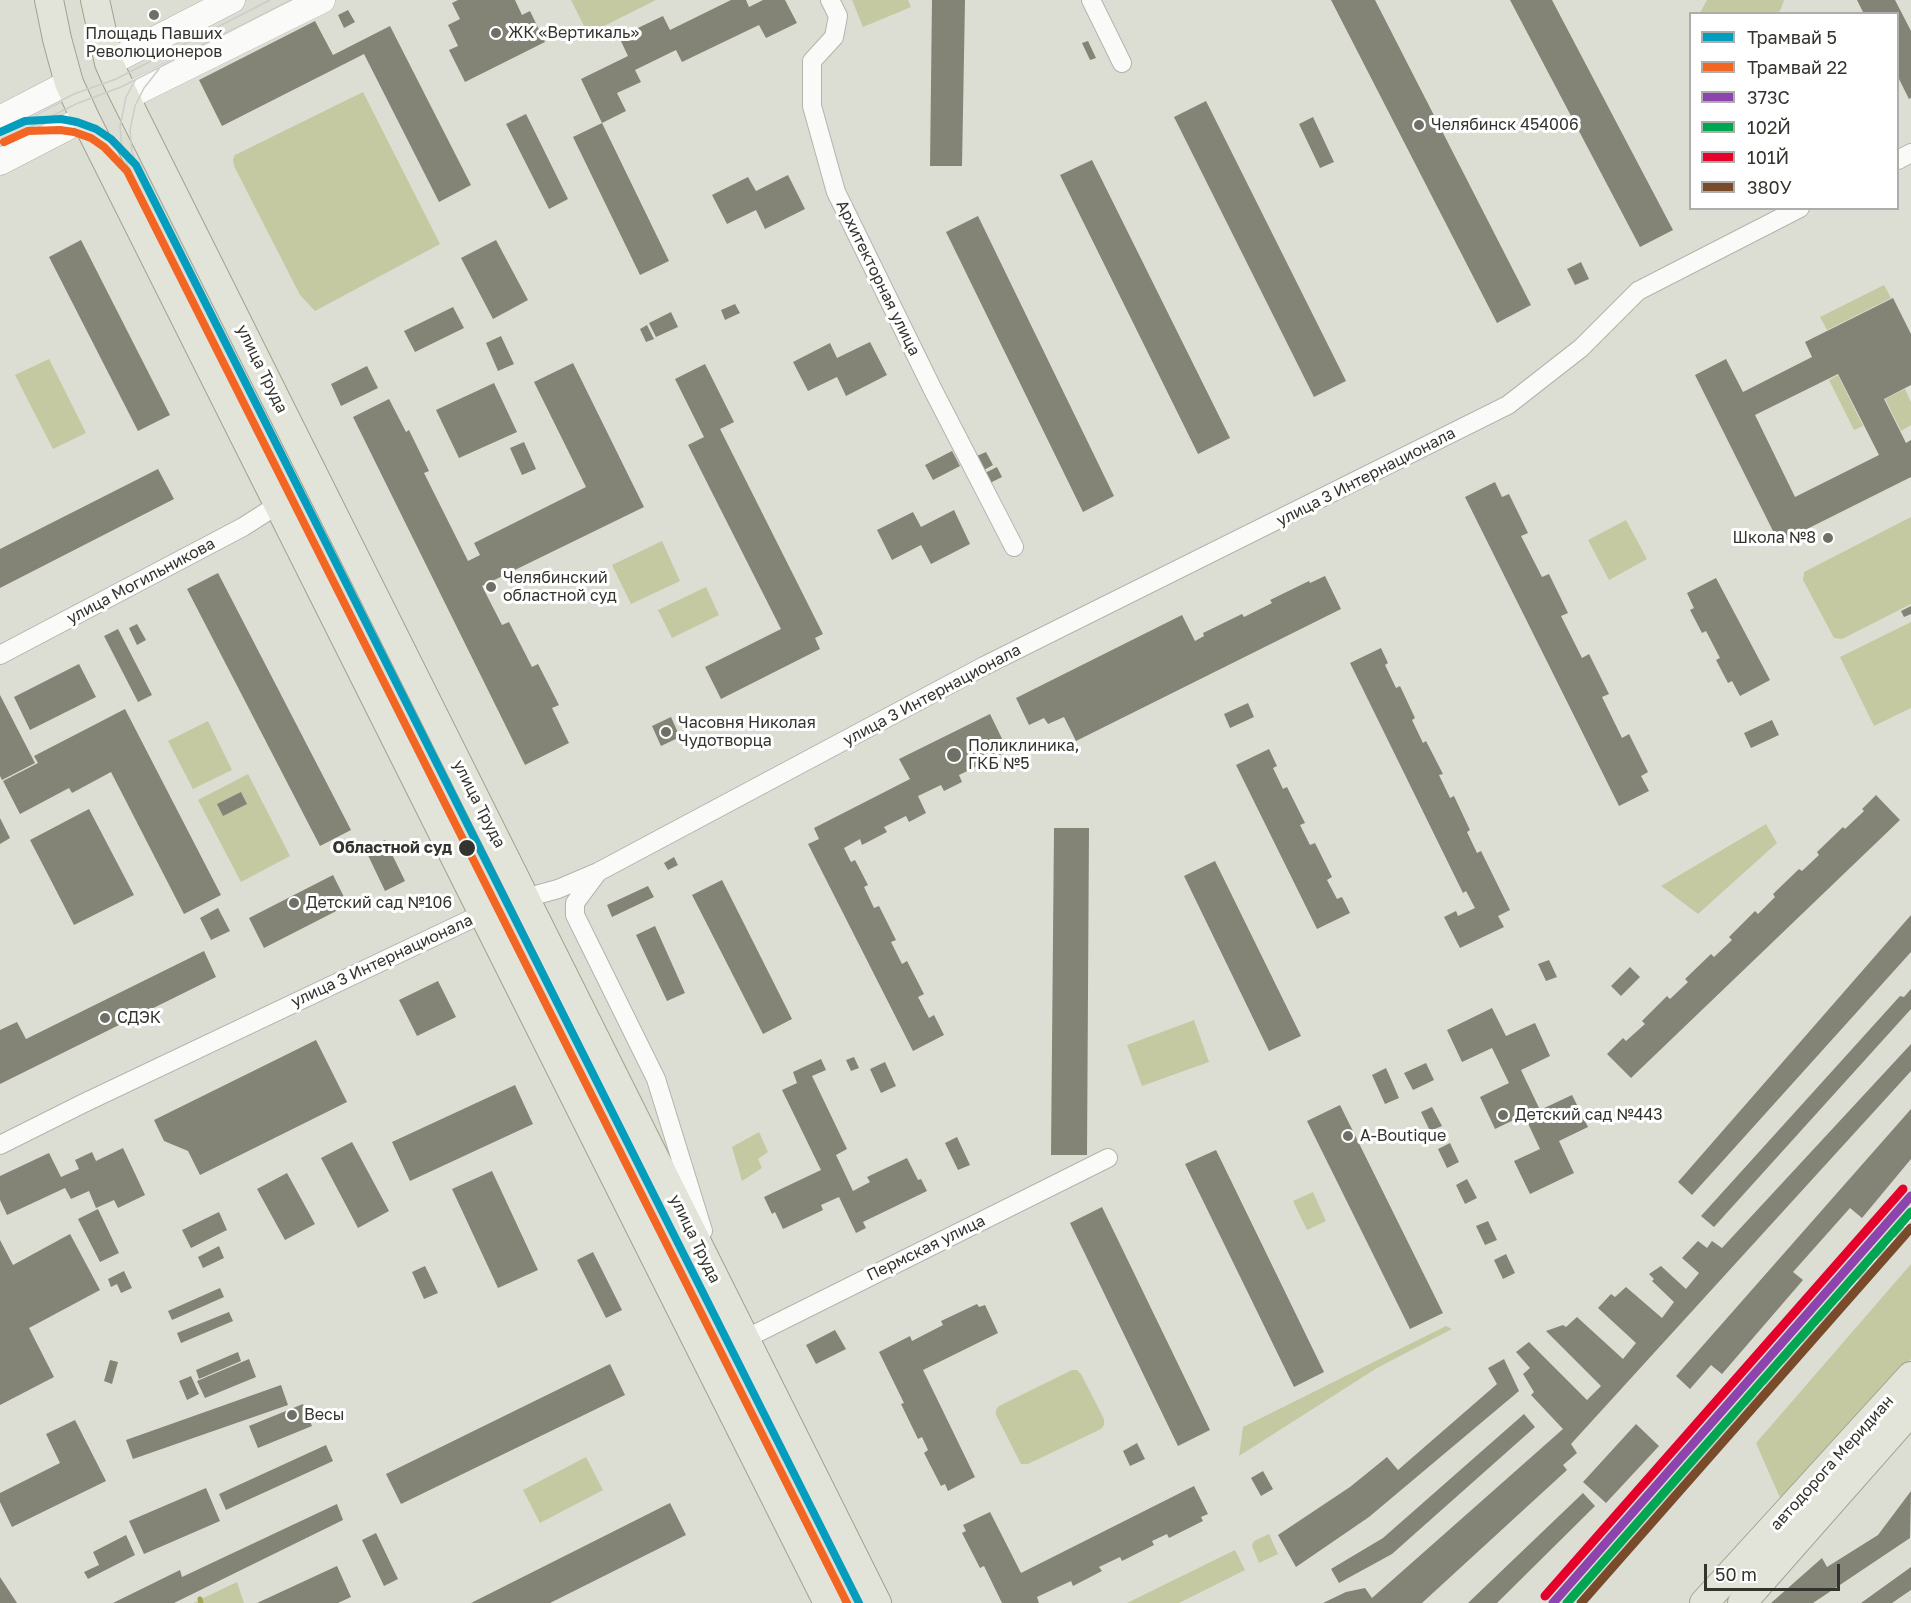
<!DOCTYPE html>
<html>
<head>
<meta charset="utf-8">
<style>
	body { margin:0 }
	#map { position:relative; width:1911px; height:1603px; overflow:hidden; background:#dcded4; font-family:"Golos Text",sans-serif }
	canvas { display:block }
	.legend { position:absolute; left:1689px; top:12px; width:210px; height:198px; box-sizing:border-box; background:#fff; border:2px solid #adaeab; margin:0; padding:8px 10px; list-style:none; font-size:18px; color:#33342e }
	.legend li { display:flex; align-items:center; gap:12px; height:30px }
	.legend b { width:30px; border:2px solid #adaeab }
	.scale { position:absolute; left:1704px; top:1564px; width:136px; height:27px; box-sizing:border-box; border:3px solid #33342e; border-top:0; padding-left:8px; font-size:18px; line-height:21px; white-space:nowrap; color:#33342e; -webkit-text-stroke:4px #fff; paint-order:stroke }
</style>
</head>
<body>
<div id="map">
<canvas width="1911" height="1603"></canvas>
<ul class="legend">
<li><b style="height:8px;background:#059dbe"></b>Трамвай 5</li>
<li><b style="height:8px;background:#f26522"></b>Трамвай 22</li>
<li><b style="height:8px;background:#8e44ad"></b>373C</li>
<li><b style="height:8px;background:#00a651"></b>102Й</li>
<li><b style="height:8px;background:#e4002b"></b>101Й</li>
<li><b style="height:8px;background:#7a4b2a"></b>380У</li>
</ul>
<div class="scale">50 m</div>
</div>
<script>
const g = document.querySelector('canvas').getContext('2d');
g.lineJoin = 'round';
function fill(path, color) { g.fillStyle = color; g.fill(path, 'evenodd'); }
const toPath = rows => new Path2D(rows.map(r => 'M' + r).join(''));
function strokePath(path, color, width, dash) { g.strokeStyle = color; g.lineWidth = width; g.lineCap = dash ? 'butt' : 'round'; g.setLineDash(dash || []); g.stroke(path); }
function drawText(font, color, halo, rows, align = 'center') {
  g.font = font + ' "Golos Text",sans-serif'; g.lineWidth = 6; g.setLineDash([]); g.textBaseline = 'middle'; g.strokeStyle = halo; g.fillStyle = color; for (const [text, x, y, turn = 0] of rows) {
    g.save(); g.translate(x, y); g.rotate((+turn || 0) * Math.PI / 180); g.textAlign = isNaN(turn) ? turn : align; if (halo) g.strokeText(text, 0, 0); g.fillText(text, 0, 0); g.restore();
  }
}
const green = toPath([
	[571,0,656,0,588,34],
	[852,0,908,0,911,7,863,27],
	[1707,0,1784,0,1780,11,1775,13,1700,13],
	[363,92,440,244,315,311,300,295,234,166,233,159,235,155],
	[1884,285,1891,298,1827,330,1820,317],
	[49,359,86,433,53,449,15,375],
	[1838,375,1863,426,1854,430,1829,380],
	[1905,389,1911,402,1911,425,1901,431,1885,399],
	[1911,517,1911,604,1842,639,1834,638,1803,580,1804,572],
	[1626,520,1647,559,1609,580,1588,540],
	[662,541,680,581,631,604,612,565],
	[706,587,719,615,672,638,658,610],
	[1911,622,1911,708,1874,726,1840,657],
	[208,721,232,770,193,789,168,741],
	[248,774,290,856,241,882,198,800],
	[1766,824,1777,843,1698,914,1661,886],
	[1194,1020,1209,1062,1142,1086,1127,1045],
	[759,1132,768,1152,758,1159,762,1168,742,1181,732,1147],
	[1313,1192,1326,1221,1307,1230,1293,1201],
	[1911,1264,1911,1359,1784,1507,1756,1443],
	[1446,1326,1452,1329,1377,1368,1239,1456,1243,1427],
	[1072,1370,1077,1370,1081,1374,1104,1419,1104,1425,1101,1429,1028,1464,1021,1464,996,1415,996,1410,999,1406],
	[586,1457,603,1490,540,1523,523,1490],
	[1269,1534,1278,1554,1259,1563,1252,1546,1254,1541],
	[1235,1550,1245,1570,1179,1603,1127,1603],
	[237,1582,244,1603,193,1603]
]);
const stream = toPath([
	[200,1599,201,1603]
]);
const building = toPath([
	[458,0,515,0,522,15,530,11,545,42,465,82,449,50,458,46,448,25,460,19,452,3],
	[731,0,746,0,749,7,763,0,785,0,797,23,766,38,759,25,682,62,676,50,635,70,641,82,617,93,626,111,602,123,581,79,628,56,619,37,663,16,670,30],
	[932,0,965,0,962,166,930,166],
	[1331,0,1375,0,1531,305,1497,323],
	[1510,0,1552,0,1673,230,1640,247],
	[1857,0,1895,0,1911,31,1911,98,1909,99,1898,77,1898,14,1864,14],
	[348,10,355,22,344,28,338,15],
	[315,21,333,55,390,26,471,185,439,202,364,54,222,126,199,80],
	[1088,41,1096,58,1090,60,1082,43],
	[1206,101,1346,381,1314,397,1174,117],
	[526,114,568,199,549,209,506,124],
	[1313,117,1334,162,1320,168,1299,124],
	[602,123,669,261,640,275,573,137],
	[1092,160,1230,438,1198,454,1060,175],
	[788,175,805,209,765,229,756,210,727,224,712,195,748,177,756,191],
	[978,216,1114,496,1083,512,946,232],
	[81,240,170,415,138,431,49,257],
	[496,240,528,300,493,319,461,258],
	[1581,262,1589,279,1575,285,1567,269],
	[1893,298,1911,334,1911,385,1884,399,1906,443,1911,440,1911,477,1779,543,1695,375,1726,359,1743,392,1812,357,1805,342],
	[1838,374,1879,455,1795,497,1755,415],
	[735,304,740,313,725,320,721,310],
	[453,307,464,328,415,352,404,331],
	[671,312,678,327,656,337,649,323],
	[647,325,654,339,646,342,640,329],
	[501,336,514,364,498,371,486,343],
	[870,342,887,375,846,396,837,377,808,391,793,362,830,343,837,358],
	[573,363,644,507,482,586,502,625,509,622,532,667,538,664,559,705,552,708,569,743,525,765,353,417,389,399,406,432,409,430,429,471,424,473,468,561,480,555,474,543,586,487,534,382],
	[705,364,734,422,720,429,823,634,815,638,820,649,721,699,705,667,781,629,688,445,704,437,675,379],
	[367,366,378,388,341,406,331,384],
	[494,383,517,432,459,458,436,410],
	[524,442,536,469,522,475,510,448],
	[952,451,960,466,933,480,925,465],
	[986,452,993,465,984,470,977,456],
	[997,467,1002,477,986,485,981,475],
	[158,469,174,499,0,588,0,549],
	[1495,482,1502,497,1509,494,1528,533,1521,536,1542,577,1549,574,1568,613,1561,616,1582,658,1589,654,1609,694,1602,697,1622,738,1629,734,1648,772,1641,776,1649,791,1619,806,1465,497],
	[954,510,970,544,931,564,921,545,892,560,877,530,913,512,921,527],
	[218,573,351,830,320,846,187,589],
	[1325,576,1341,609,1076,741,1064,717,1048,724,1044,718,1029,725,1016,698,1182,615,1195,641,1204,636,1203,633,1242,614,1244,617,1272,603,1270,600,1309,581,1310,583],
	[1716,578,1770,680,1740,696,1732,681,1728,683,1716,660,1720,658,1706,631,1702,633,1690,610,1694,608,1687,593],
	[1911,606,1911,614,1904,617,1901,611],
	[137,624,146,640,137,645,129,628],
	[118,629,152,695,138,702,104,636],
	[1381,648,1388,663,1385,665,1396,688,1400,686,1415,718,1412,720,1423,743,1426,741,1443,774,1439,775,1450,798,1454,796,1470,830,1467,832,1477,853,1481,851,1510,910,1498,916,1504,927,1460,948,1444,917,1456,911,1458,916,1475,908,1466,891,1463,893,1350,663],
	[79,664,96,697,30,730,14,697],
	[0,695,35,763,2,780,0,776],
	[1248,703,1254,717,1230,728,1224,714],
	[125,709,221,895,184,914,111,772,72,793,69,788,20,814,3,781,38,763,34,756],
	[990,714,1008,751,959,775,962,782,944,791,941,785,918,796,926,813,909,822,906,816,884,827,887,832,862,845,860,839,844,848,851,862,855,860,868,885,864,887,874,908,879,906,896,940,891,942,902,964,907,961,924,994,918,997,929,1018,934,1015,944,1035,913,1051,808,844,819,839,814,828,910,779,899,759],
	[671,717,680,737,661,746,652,726],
	[1772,720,1779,735,1751,748,1744,733],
	[1269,749,1277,766,1273,768,1283,789,1287,787,1305,823,1300,825,1310,845,1315,843,1332,877,1327,880,1337,899,1342,897,1350,913,1317,929,1236,765],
	[241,792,247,804,223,816,217,804],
	[1876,795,1900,820,1631,1078,1607,1054,1623,1038,1626,1041,1645,1024,1642,1021,1667,996,1670,999,1688,982,1685,979,1711,954,1714,957,1732,940,1729,937,1755,911,1758,914,1775,897,1773,894,1799,869,1802,871,1819,855,1817,852,1843,827,1845,829,1864,811,1862,809],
	[89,809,134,895,74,925,30,840],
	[0,818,10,838,0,844],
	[1054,828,1089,828,1087,1155,1051,1155],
	[385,840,405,881,385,891,365,849],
	[674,857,678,865,668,870,664,863],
	[1215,861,1301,1036,1269,1051,1184,876],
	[333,875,348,905,264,948,249,918],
	[722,880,792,1019,763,1034,692,895],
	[648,886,654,897,612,917,607,905],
	[218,908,230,931,211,940,200,918],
	[1911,915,1911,952,1692,1195,1678,1182],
	[655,926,685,993,667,1001,636,935],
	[204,951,216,977,0,1084,0,1030,17,1022,26,1039],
	[1549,960,1557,977,1546,981,1538,964],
	[1630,967,1640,977,1621,996,1611,986],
	[438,981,456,1017,417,1036,399,1000],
	[1911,989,1911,1009,1714,1227,1701,1216,1900,996,1904,997],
	[1492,1008,1506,1036,1535,1023,1550,1056,1521,1070,1540,1110,1572,1095,1588,1127,1559,1141,1574,1173,1530,1194,1514,1161,1540,1149,1524,1115,1495,1129,1480,1097,1509,1083,1492,1048,1462,1062,1447,1030],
	[316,1040,347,1102,200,1175,188,1151,164,1141,154,1120],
	[1911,1044,1911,1071,1571,1444,1577,1453,1563,1465,1567,1470,1422,1603,1323,1603,1346,1592,1365,1588,1372,1598,1563,1429,1531,1395,1534,1392,1523,1374,1530,1368,1516,1352,1529,1342,1587,1400,1601,1386,1546,1331,1563,1325,1566,1327,1577,1317,1623,1359,1636,1343,1598,1308,1611,1294,1615,1297,1626,1287,1662,1318,1674,1302,1652,1281,1654,1279,1649,1274,1661,1266,1686,1289,1699,1273,1682,1258,1698,1241,1707,1248,1712,1241,1722,1248],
	[854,1057,859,1068,851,1071,846,1060],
	[821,1059,826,1070,812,1076,847,1149,836,1155,853,1191,870,1182,867,1177,907,1158,918,1180,921,1179,927,1191,863,1222,866,1228,856,1233,839,1197,821,1205,823,1210,783,1229,775,1212,772,1214,764,1197,821,1170,782,1090,797,1083,793,1072],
	[885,1062,896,1086,881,1093,870,1069],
	[1426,1063,1434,1080,1413,1090,1404,1073],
	[1386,1068,1399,1098,1385,1104,1372,1075],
	[515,1085,533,1124,410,1181,392,1142],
	[1340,1105,1443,1313,1410,1329,1307,1121],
	[1432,1107,1442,1126,1430,1131,1421,1112],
	[1911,1109,1911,1159,1862,1218,1850,1208,1793,1272,1803,1280,1722,1374,1711,1365,1690,1389,1676,1376],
	[957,1137,970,1165,958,1170,945,1143],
	[352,1142,389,1211,358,1228,321,1158],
	[1450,1143,1459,1162,1447,1168,1438,1149],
	[123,1148,145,1195,118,1208,114,1200,96,1208,89,1191,71,1199,65,1188,7,1215,0,1200,0,1176,49,1153,61,1177,79,1169,75,1160,92,1152,96,1161],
	[1216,1150,1324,1372,1294,1387,1185,1164],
	[492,1171,538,1270,498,1288,452,1189],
	[287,1173,315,1224,285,1240,257,1189],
	[1467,1179,1477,1198,1465,1204,1456,1185],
	[1102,1207,1210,1430,1178,1446,1070,1223],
	[98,1209,119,1253,100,1262,78,1219],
	[219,1212,227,1230,191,1248,182,1230],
	[1488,1221,1497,1240,1485,1245,1476,1226],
	[70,1234,100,1290,29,1328,54,1377,0,1405,0,1240,13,1265],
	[219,1246,224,1258,203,1268,198,1257],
	[593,1252,622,1310,606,1318,577,1260],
	[1506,1254,1515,1273,1503,1279,1494,1260],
	[425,1266,438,1293,424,1299,412,1272],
	[124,1271,132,1288,121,1293,117,1284,111,1287,108,1279],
	[220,1288,224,1297,172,1320,168,1311],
	[977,1304,979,1307,985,1305,998,1333,923,1370,975,1477,948,1491,945,1484,941,1486,924,1453,928,1450,922,1437,918,1439,901,1404,904,1403,879,1352,910,1336,912,1341,943,1325,941,1321],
	[229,1312,233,1321,181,1343,177,1333],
	[835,1330,846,1349,816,1364,806,1345],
	[238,1352,241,1361,199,1379,196,1370],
	[249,1359,256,1377,205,1398,197,1381],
	[1504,1359,1519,1391,1369,1517,1296,1567,1278,1535,1350,1487,1387,1457,1398,1470,1497,1384,1488,1368],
	[110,1360,118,1362,112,1384,104,1381],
	[610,1364,625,1395,401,1504,386,1474],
	[191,1376,199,1394,187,1400,179,1381],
	[281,1385,288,1405,133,1459,126,1440],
	[303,1404,312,1426,258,1448,249,1426],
	[1524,1414,1535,1427,1392,1554,1339,1583,1331,1569,1383,1538],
	[75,1420,106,1481,12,1527,0,1502,0,1493,60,1463,46,1434],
	[1636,1424,1659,1446,1606,1503,1583,1482],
	[1137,1443,1145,1459,1130,1466,1123,1451],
	[326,1445,333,1461,226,1510,219,1494],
	[1263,1471,1273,1489,1261,1496,1251,1478],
	[1194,1486,1208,1514,1201,1517,1203,1521,1169,1538,1167,1534,1152,1541,1154,1545,1122,1561,1120,1557,1099,1567,1102,1571,1073,1586,1071,1581,1037,1597,1039,1603,1002,1603,984,1566,980,1568,962,1533,966,1531,963,1525,990,1512,1021,1573],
	[206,1488,220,1521,144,1554,129,1521],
	[1911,1491,1910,1538,1813,1603,1771,1603,1822,1558,1827,1567,1878,1535],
	[1583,1493,1595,1506,1497,1603,1468,1603],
	[670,1503,686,1535,550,1603,471,1603],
	[337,1504,343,1520,174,1603,113,1603,180,1570,182,1577],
	[376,1533,398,1579,384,1586,362,1540],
	[126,1535,135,1555,88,1579,84,1572,99,1565,93,1552],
	[337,1566,351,1597,338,1603,257,1603],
	[1911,1567,1911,1590,1892,1603,1861,1603],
	[0,1577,17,1603,0,1603]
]);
const street = toPath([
	[830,0,838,16,834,37,812,61,812,106,836,192,933,390,1014,547],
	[1091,0,1122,63],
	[1898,160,1911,153],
	[0,655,243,527,279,504],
	[598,872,575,903,575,915,656,1079,703,1231],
	[525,898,558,889,598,872,984,666,1508,405,1581,348,1638,291,1800,208],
	[0,1145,84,1103,484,913],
	[745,1339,1108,1158]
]);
const secondary = toPath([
	[109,63,232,0],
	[126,97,322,0],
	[0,119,69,83],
	[0,162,85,118]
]);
const primary = toPath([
	[49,0,57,39,69,83,85,118,828,1603],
	[95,0,109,63,116,79,877,1603],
	[1704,1603,1911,1376],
	[1742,1603,1911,1411]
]);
const tram = toPath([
	[9,127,74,94,116,79,270,0],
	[16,134,78,103,121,87,291,0],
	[132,179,122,149,120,127,126,97,136,79],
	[144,182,132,152,130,130,135,106,144,88,159,69]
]);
const rail = toPath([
	[1569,1603,1911,1217]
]);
const rail1 = toPath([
	[1553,1603,1911,1196]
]);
const rail2 = toPath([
	[1567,1603,1911,1212]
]);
const rail3 = toPath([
	[1545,1596,1903,1189]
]);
const rail4 = toPath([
	[1581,1603,1911,1228]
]);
const tram1 = toPath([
	[0,132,25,121,61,119,77,122,96,129,111,139,136,165,859,1603]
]);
const tram2 = toPath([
	[4,142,28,131,60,130,74,132,91,138,104,147,127,171,847,1603]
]);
const markers = [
	[154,15,6,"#6e7068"],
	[496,33,6,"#6e7068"],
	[1419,125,6,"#6e7068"],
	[1828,538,6,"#6e7068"],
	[491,587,6,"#6e7068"],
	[666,732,6,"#6e7068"],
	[954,755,8,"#6e7068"],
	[467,848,9,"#33342e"],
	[294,903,6,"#6e7068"],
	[105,1018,6,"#6e7068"],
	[1503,1115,6,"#6e7068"],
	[1348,1136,6,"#6e7068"],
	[292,1415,6,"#6e7068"]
];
const poiNames = [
	["ЖК «Вертикаль»",508,33],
	["Площадь Павших",154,34,"center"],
	["Революционеров",154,52,"center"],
	["Челябинск 454006",1431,125],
	["Школа №8",1816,538,"right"],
	["Челябинский",503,578],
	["областной суд",503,596],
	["Часовня Николая",678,723],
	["Чудотворца",678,741],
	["Поликлиника,",968,746],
	["ГКБ №5",968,764],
	["Детский сад №106",306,903],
	["СДЭК",117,1018],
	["Детский сад №443",1515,1115],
	["A-Boutique",1360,1136],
	["Весы",304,1415]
];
const streetNames = [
	["Архитекторная улица",878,278,64],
	["улица Труда",262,369,64],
	["улица 3 Интернационала",1366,477,-27],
	["улица Могильникова",141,581,-28],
	["улица 3 Интернационала",932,695,-28],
	["улица Труда",479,804,63],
	["улица 3 Интернационала",382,961,-25],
	["улица Труда",695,1239,64],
	["Пермская улица",926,1248,-26],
	["автодорога Меридиан",1832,1463,-48]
];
const stopNames = [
	["Областной суд",452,848]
];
fill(green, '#c5c9a1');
strokePath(stream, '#a0a550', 5);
fill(building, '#838475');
strokePath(street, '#b3b4ad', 20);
strokePath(secondary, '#b3b4ad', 27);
strokePath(primary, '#a0a28d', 30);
strokePath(street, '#fafaf9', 18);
strokePath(secondary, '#fafaf9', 26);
strokePath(primary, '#e3e4d9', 28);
strokePath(tram, '#ccccc9', 1.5);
strokePath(rail, '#ccccc9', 7);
strokePath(rail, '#fff', 4.5, [14]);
strokePath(rail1, '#8e44ad', 9);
strokePath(rail2, '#00a651', 9);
strokePath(rail3, '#e4002b', 9);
strokePath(rail4, '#7a4b2a', 9);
strokePath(tram1, '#059dbe', 8);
strokePath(tram2, '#f26522', 8);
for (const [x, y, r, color] of markers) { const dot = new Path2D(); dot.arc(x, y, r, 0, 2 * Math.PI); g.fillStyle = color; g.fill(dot); strokePath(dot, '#fff', 2); }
drawText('16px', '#33342e', '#fff', poiNames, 'left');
drawText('16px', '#33342e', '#fff', streetNames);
drawText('bold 16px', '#33342e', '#fff', stopNames, 'right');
</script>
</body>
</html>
